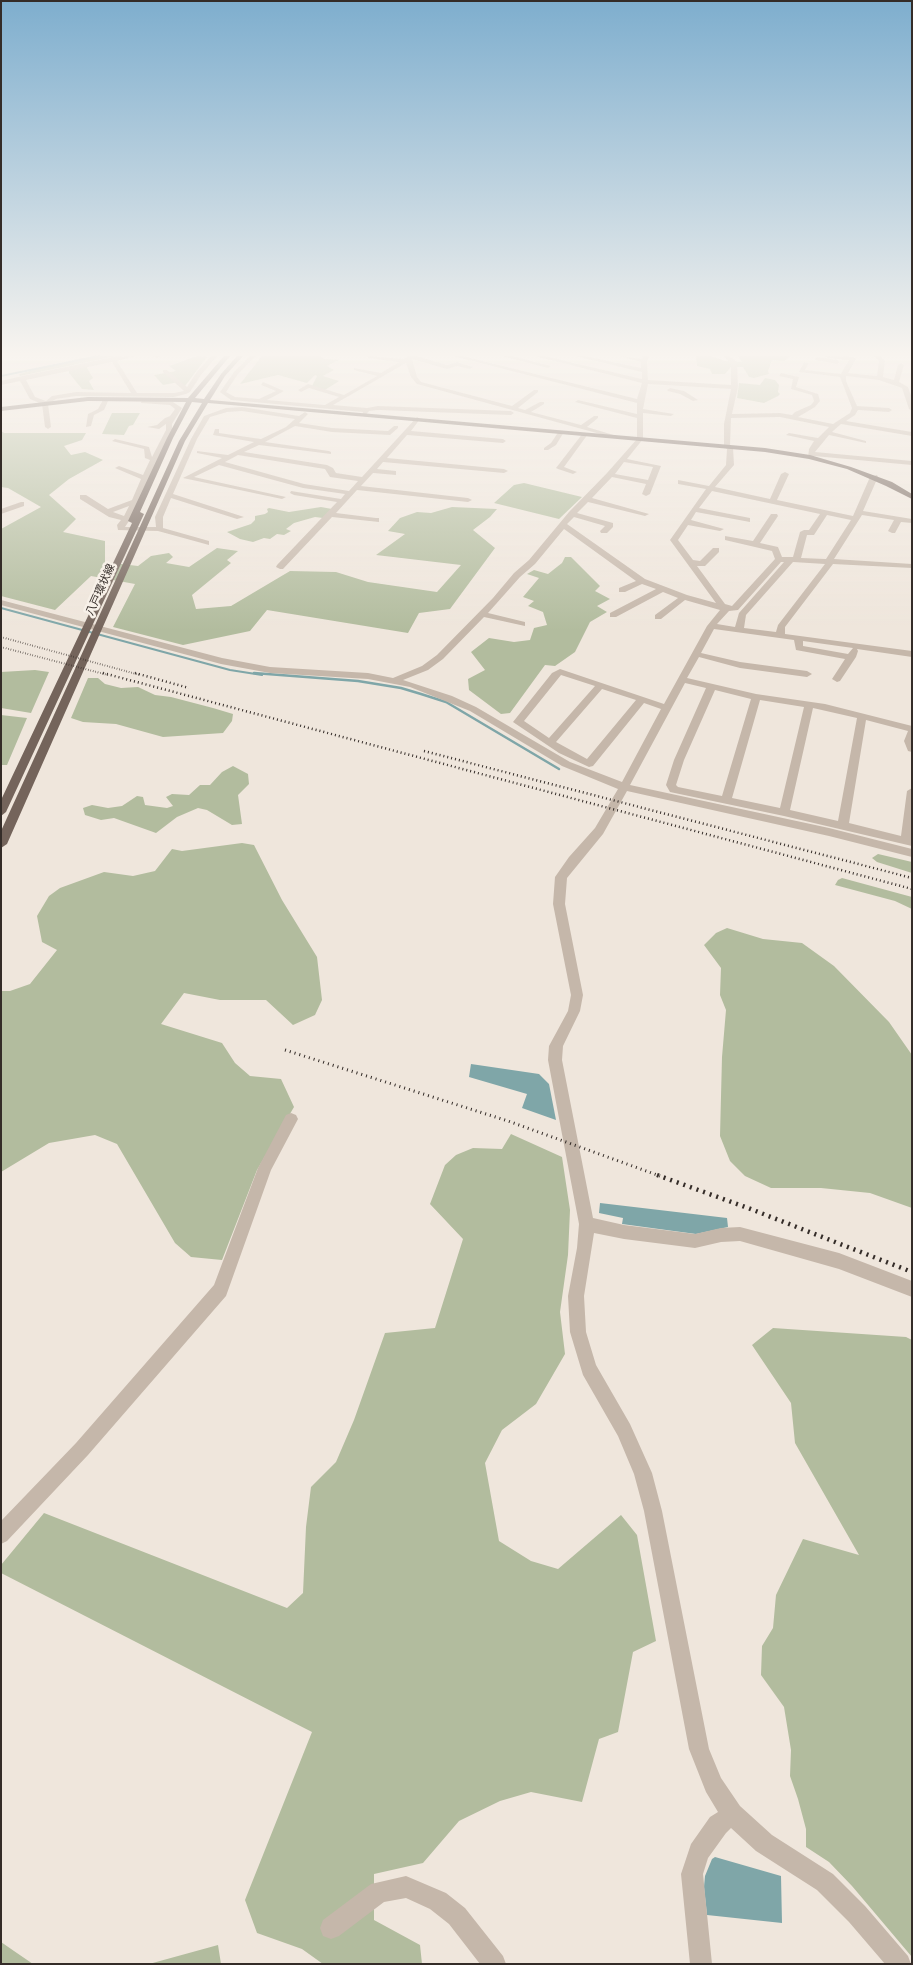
<!DOCTYPE html>
<html>
<head>
<meta charset="utf-8">
<style>
	body { margin:0 }
	#map { position:relative; width:913px; height:1965px; overflow:hidden; background:#efe6dc; font-family:Poppins,sans-serif }
	canvas { display:block }
	.frame { position:absolute; inset:0; border:2px solid #342c28; pointer-events:none }
</style>
</head>
<body>
<div id="map">
<canvas width="913" height="1965"></canvas>
<div class="frame"></div>
</div>
<script>
const g = document.querySelector('canvas').getContext('2d');
g.lineJoin = 'round';
function fill(path, color) { g.fillStyle = color; g.fill(path, 'evenodd'); }
const toPath = rows => new Path2D(rows.map(r => 'M' + r).join(''));
function strokePath(path, color, width, dash) { g.strokeStyle = color; g.lineWidth = width; g.lineCap = dash ? 'butt' : 'round'; g.setLineDash(dash || []); g.stroke(path); }
function drawText(font, color, halo, rows, align = 'center') {
  g.font = font + ' Poppins,"Noto Sans JP",sans-serif'; g.lineWidth = 5; g.setLineDash([]); g.textBaseline = 'middle'; g.strokeStyle = halo; g.fillStyle = color; for (const [text, x, y, turn = 0] of rows) {
    g.save(); g.translate(x, y); g.rotate((+turn || 0) * Math.PI / 180); g.textAlign = isNaN(turn) ? turn : align; if (halo) g.strokeText(text, 0, 0); g.fillText(text, 0, 0); g.restore();
  }
}
const green = toPath([
	[96,356,116,356,20,376,19,374,40,368],
	[197,356,207,357,185,386,179,382,163,385,154,375,176,371,169,366],
	[262,356,320,356,324,359,339,360,327,366,334,370,323,376,339,381,325,390,312,386,317,376,315,375,307,383,278,375,240,384],
	[696,356,711,356,725,361,742,362,738,356,790,356,784,361,772,360,768,371,769,374,754,378,749,377,743,367,731,367,725,374,712,374,710,369,697,366],
	[86,366,93,378,89,381,94,390,82,389,69,373,69,369],
	[765,378,775,380,779,385,778,392,780,394,778,396,764,403,737,398,739,383,760,385],
	[112,413,140,413,133,425,129,426,124,435,102,434],
	[1,431,4,433,86,433,82,440,64,446,71,455,85,452,103,460,69,479,49,495,76,519,63,532,105,541,105,562,138,566,151,556,169,553,173,557,166,563,189,567,217,548,238,551,227,560,231,563,192,595,196,609,231,606,290,571,336,572,368,582,437,592,461,565,376,555,405,534,388,531,400,518,417,512,431,513,452,507,497,509,490,517,473,530,495,548,450,609,419,613,408,633,267,610,250,631,183,645,113,627,135,584,91,576,55,610,1,596,1,529,41,507,8,488,1,487],
	[524,483,582,497,559,519,494,503,514,485],
	[321,507,332,509,323,518,315,517,294,523,286,529,291,531,284,535,277,534,270,539,264,538,253,542,240,539,227,532,251,524,255,520,255,516,265,514,268,512,267,509,269,508,289,512],
	[565,557,571,557,600,586,595,591,610,599,597,606,607,612,590,622,575,652,555,666,545,665,510,713,501,714,469,690,468,679,485,670,471,652,489,638,514,642,530,640,534,628,547,625,543,612,528,606,534,601,523,597,539,578,527,574,534,570,548,574,562,563],
	[35,670,49,672,31,713,1,708,1,672],
	[88,678,98,678,105,684,121,688,138,687,155,695,171,697,213,708,233,714,232,721,223,733,163,737,116,724,83,722,71,718],
	[1,715,27,718,7,765,1,765],
	[233,766,248,774,249,784,238,795,242,824,232,825,207,810,198,808,177,817,156,833,114,818,101,820,85,815,83,808,92,805,108,808,122,806,137,796,143,797,145,805,167,808,173,806,166,797,172,794,189,795,200,785,210,785,222,772],
	[242,843,254,845,282,900,317,957,322,1000,315,1015,293,1025,266,1000,220,1000,184,993,161,1024,222,1043,235,1063,250,1076,281,1079,294,1107,257,1170,222,1260,191,1257,175,1243,117,1144,95,1135,49,1143,1,1172,1,991,10,991,30,984,57,950,42,942,37,916,49,896,60,888,104,872,133,876,155,871,172,849,182,851],
	[878,854,912,862,912,873,877,862,872,858],
	[842,878,912,897,912,909,895,901,835,885,838,880],
	[727,928,763,939,802,943,834,966,889,1022,912,1055,912,1208,870,1193,821,1188,771,1188,745,1176,730,1161,720,1136,722,1057,726,1010,720,995,721,968,704,945,716,933],
	[511,1134,562,1157,570,1210,568,1255,560,1312,565,1354,536,1404,502,1430,485,1463,499,1541,531,1561,558,1569,621,1515,637,1535,656,1641,633,1652,618,1732,599,1739,582,1802,531,1792,500,1801,459,1821,423,1863,374,1874,374,1920,420,1945,422,1964,323,1964,302,1949,257,1933,245,1900,312,1732,1,1573,1,1565,44,1513,287,1608,303,1593,306,1527,311,1487,336,1462,354,1420,385,1333,435,1328,463,1239,430,1204,445,1165,456,1155,473,1148,502,1149],
	[773,1328,906,1337,912,1340,912,1957,852,1886,829,1862,806,1847,806,1829,798,1799,790,1776,791,1750,784,1707,761,1675,762,1646,773,1628,776,1595,803,1539,859,1555,795,1443,791,1403,752,1345],
	[1,1942,14,1951,33,1964,1,1964],
	[218,1945,221,1964,149,1964]
]);
const water = toPath([
	[471,1064,539,1074,549,1084,556,1120,522,1108,527,1094,469,1077],
	[600,1203,727,1218,728,1227,696,1234,622,1224,623,1218,599,1213],
	[715,1857,781,1876,782,1923,707,1915,704,1887,705,1876,712,1859]
]);
const streamFar1 = toPath([
	[1,376,99,356],
	[1,608,230,670,262,675]
]);
const stream = toPath([
	[254,673,358,681,401,688,421,694,446,702,559,769]
]);
const minor = toPath([
	[135,356,117,361,137,393,174,393,184,391,163,372,163,370,167,370,187,387,196,373,211,356,217,356,201,375,190,392,186,394,174,397,76,396,56,399,48,404,51,427,48,429,45,427,42,404,30,399,20,381,1,385,1,381,22,376,113,357,135,356],
	[112,362,131,393,76,392,52,396,46,401,35,397,26,380,112,362],
	[153,356,160,356,157,358,153,356],
	[250,356,256,356,238,374,226,392,235,397,259,399,276,391,261,385,263,382,284,391,267,400,325,405,339,397,309,388,301,392,298,390,308,384,344,395,377,376,354,370,354,368,381,373,399,362,369,358,366,356,404,359,408,356,416,356,447,365,457,362,473,367,470,369,457,366,447,369,412,359,417,377,421,382,512,406,534,390,538,390,538,392,518,408,525,410,540,402,544,402,544,404,531,412,581,425,594,416,598,416,598,418,587,427,620,437,615,438,417,384,411,377,406,363,333,405,367,408,378,406,511,411,514,413,511,415,378,410,369,411,365,416,362,414,363,412,231,400,220,392,234,372,250,356],
	[453,356,462,356,637,399,642,383,535,356,544,356,642,379,642,372,575,356,584,356,641,368,641,362,620,356,642,359,643,356,649,356,647,361,648,380,731,385,731,363,723,356,729,356,737,362,738,387,732,414,780,413,792,415,795,412,811,405,814,401,812,395,791,389,793,379,779,376,781,373,799,377,796,387,818,394,820,401,815,407,798,417,833,424,850,413,852,408,840,377,799,372,804,362,809,363,805,370,841,374,849,360,828,358,825,356,853,357,856,359,848,373,877,376,879,361,874,356,880,356,885,361,883,377,894,380,898,365,901,363,904,365,899,382,908,387,912,398,912,411,909,409,902,388,879,380,846,376,846,381,857,406,889,408,892,410,889,412,858,410,855,415,846,421,912,432,912,436,841,424,832,432,866,441,866,443,829,435,815,452,912,461,912,465,814,456,812,458,808,458,809,449,814,441,786,435,789,433,818,438,829,427,780,417,731,418,730,445,733,447,734,465,715,487,770,499,781,474,785,472,789,474,777,500,853,516,870,477,877,475,878,477,863,511,912,519,912,523,901,522,895,533,892,533,888,531,894,520,862,515,834,559,912,564,912,568,833,564,785,627,785,634,912,651,912,657,857,649,858,651,856,657,840,681,837,682,832,679,845,659,796,650,794,640,714,629,701,653,740,662,807,671,812,674,807,677,740,668,699,657,687,678,756,694,825,704,912,726,912,752,908,751,904,741,908,731,866,720,849,823,901,836,907,791,912,788,912,846,784,816,670,792,666,785,674,760,706,688,685,683,630,785,829,828,912,849,912,857,829,836,627,791,603,834,567,878,565,904,583,995,580,1011,563,1046,562,1060,593,1218,624,1225,695,1234,721,1228,740,1227,839,1253,912,1281,912,1297,839,1269,740,1241,721,1242,695,1248,624,1239,594,1233,584,1296,586,1332,596,1365,630,1424,652,1473,662,1511,709,1749,721,1778,740,1806,772,1835,833,1874,865,1906,908,1956,911,1964,885,1964,849,1922,817,1890,756,1851,731,1828,726,1833,708,1858,703,1874,712,1964,690,1964,681,1874,691,1844,710,1817,718,1812,706,1792,689,1749,644,1511,634,1474,618,1436,583,1375,570,1332,568,1296,577,1248,579,1224,548,1060,549,1046,568,1011,571,995,553,904,555,877,569,857,595,828,618,789,562,766,470,711,410,687,368,679,270,673,221,664,1,605,1,600,222,658,270,667,368,673,393,678,422,666,437,655,493,598,514,573,529,560,569,512,607,473,637,439,637,418,575,402,578,400,637,414,637,403,453,356],
	[648,384,731,389,724,424,724,447,727,449,726,465,709,486,678,480,678,484,706,489,670,540,716,603,687,595,645,579,567,524,574,517,605,526,600,531,601,533,607,533,613,527,613,523,577,513,588,502,645,516,649,514,592,498,612,477,646,484,642,494,646,496,650,494,661,466,627,459,643,439,643,413,671,416,674,414,643,409,648,384],
	[624,462,653,467,648,480,615,474,624,462],
	[712,491,820,514,809,530,804,530,800,532,793,557,782,557,778,547,760,543,778,516,777,514,771,514,753,541,725,536,725,540,772,551,775,559,732,606,725,604,697,566,705,566,719,552,719,548,713,548,700,561,693,560,678,540,688,525,720,531,724,529,691,520,696,512,750,522,750,518,699,508,712,491],
	[827,515,851,520,826,559,801,558,807,535,814,535,827,515],
	[564,529,636,581,619,588,619,592,625,592,642,584,656,589,610,613,610,617,616,617,663,592,678,598,655,615,655,619,661,619,685,600,720,610,707,626,664,704,560,669,552,673,513,722,559,753,589,767,593,766,644,703,661,709,622,782,570,762,476,707,452,696,403,680,428,670,443,659,484,617,525,626,525,622,488,613,520,577,535,564,564,529],
	[781,562,784,562,739,613,735,627,717,624,729,611,738,610,781,562],
	[793,562,825,564,778,625,776,632,744,628,746,615,793,562],
	[803,641,853,648,848,654,803,646,803,641],
	[561,675,595,686,549,738,524,721,561,675],
	[602,689,636,700,587,759,556,742,602,689],
	[715,690,751,699,722,796,678,787,676,785,684,760,715,690],
	[760,700,804,707,780,808,732,798,760,700],
	[813,708,857,718,838,821,790,810,813,708],
	[502,356,511,356,551,366,548,368,502,356],
	[817,357,837,360,840,362,837,364,815,360,817,357],
	[670,388,684,391,698,400,693,401,680,394,668,391,667,390,670,388],
	[104,398,109,399,104,410,94,415,91,426,86,427,88,414,98,409,104,398],
	[142,398,146,398,147,400,173,402,182,408,172,424,172,430,133,515,125,527,156,527,155,517,191,439,204,416,226,408,242,407,299,416,305,412,308,414,299,423,332,428,388,431,394,426,398,426,398,428,390,435,332,432,295,426,265,442,329,451,331,452,331,454,259,445,244,452,327,465,333,468,336,473,362,477,417,417,420,419,411,431,503,439,506,441,503,443,407,435,387,458,504,469,508,471,504,473,383,462,377,469,396,471,396,475,373,473,361,486,468,498,472,500,468,502,357,490,336,513,376,518,379,518,379,522,332,517,283,569,280,569,276,567,277,565,337,502,294,495,290,493,291,491,341,499,345,494,303,488,219,465,194,477,286,497,282,499,183,478,222,458,197,453,197,451,228,455,254,442,213,435,215,429,219,429,219,433,261,439,286,427,295,419,242,411,227,412,210,417,197,439,173,494,244,517,237,519,171,498,163,517,163,528,209,541,209,545,158,531,118,530,117,525,121,520,109,517,80,499,80,495,86,495,108,509,132,500,141,479,115,468,119,466,143,475,150,460,145,458,144,449,112,441,115,439,149,447,152,457,166,430,166,424,159,429,147,427,157,425,165,418,170,416,175,409,170,405,141,403,142,398],
	[238,455,325,469,330,477,358,481,349,491,304,484,225,462,238,455],
	[129,506,124,516,113,512,129,506],
	[559,431,564,432,556,445,548,450,544,450,544,448,551,443,559,431],
	[583,433,588,434,564,467,577,472,573,474,558,469,556,468,583,433],
	[21,502,24,502,24,506,1,514,1,509,21,502],
	[291,1113,296,1115,298,1119,271,1170,226,1296,88,1455,7,1541,1,1544,1,1521,76,1443,214,1285,258,1168,286,1115,291,1113],
	[406,1876,446,1893,465,1908,503,1956,506,1964,480,1964,449,1924,430,1909,406,1898,384,1902,339,1936,331,1939,323,1936,320,1928,323,1920,371,1884,406,1876]
]);
const major = toPath([
	[224,356,230,356,195,398,204,399,221,374,237,356,243,356,225,376,210,400,765,448,810,455,851,467,892,482,912,494,912,499,886,486,847,469,809,459,765,452,208,403,185,441,7,844,1,848,1,831,179,441,202,403,192,402,173,438,140,512,144,514,6,812,1,816,1,800,132,523,128,521,167,438,186,402,88,401,1,411,1,407,88,397,188,398,224,356]
]);
const railFar3 = toPath([
	[1,637,140,675],
	[1,647,108,675]
]);
const railFar2 = toPath([
	[103,673,912,889],
	[135,673,189,688],
	[424,751,912,878]
]);
const railFar1 = toPath([
	[285,1050,508,1121,660,1176]
]);
const rail = toPath([
	[657,1175,748,1208,912,1272]
]);
const farStreetnames = [
	["八戸環状線",101,590,-66]
];
fill(green, '#b2bc9e');
fill(water, '#7fa6a8');
strokePath(streamFar1, '#7fa6a8', 2);
strokePath(stream, '#7fa6a8', 2.5);
fill(minor, '#c5b7aa');
fill(major, '#74645b');
strokePath(railFar3, '#342c28', 2, [0.5, 2]);
strokePath(railFar2, '#342c28', 2.5, [1, 3]);
strokePath(railFar1, '#342c28', 3, [1, 4]);
strokePath(rail, '#342c28', 4.5, [2, 5]);
const sky = g.createLinearGradient(0, 0, 0, 631);
sky.addColorStop(0, '#7eaece');
sky.addColorStop(0.56, '#f8f4ef');
sky.addColorStop(1, '#f8f4ef00');
g.fillStyle = sky;
g.fillRect(0, 0, 913, 631);
drawText('11px', '#342c28', '#f7f0e8', farStreetnames);
</script>
</body>
</html>
